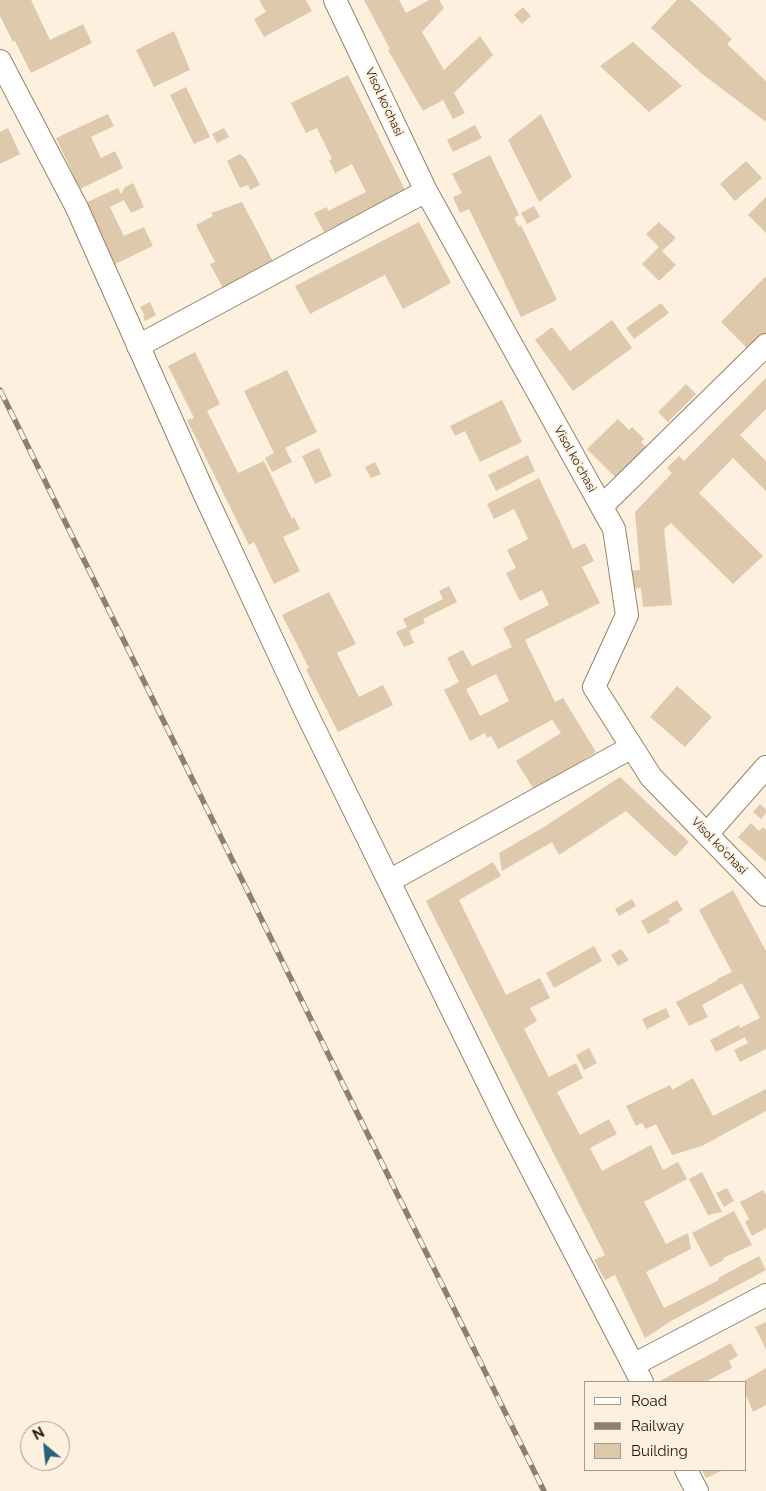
<!DOCTYPE html>
<html>
<head>
<meta charset="utf-8">
<style>
	body { margin:0 }
	#map { position:relative; width:766px; height:1491px; overflow:hidden; background:#fdf0df; font-family:Raleway,sans-serif }
	canvas { display:block }
	.legend { position:absolute; left:584px; top:1381px; width:162px; height:90px; box-sizing:border-box; background:#fdf0df; border:1px solid #a49a8b; margin:0; padding:6px 9px; list-style:none; font-size:15px; color:#1f180d }
	.legend li { display:flex; align-items:center; gap:10px; height:25px }
	.legend b { width:25px; border:1px solid #a49a8b }
	.north { position:absolute; left:20px; top:1421px; width:50px; height:50px; box-sizing:border-box; background:#fdf0df; border:1px solid #a49a8b; border-radius:50%; rotate:332deg; font-size:14px; font-weight:700; line-height:20px; text-align:center; color:#1f180d }
	.north::after { content:''; display:block; margin:auto; width:18px; height:22px; background:#27657b; clip-path:polygon(50% 0,100% 100%,50% 72%,0 100%) }
</style>
</head>
<body>
<div id="map">
<canvas width="766" height="1491"></canvas>
<ul class="legend">
<li><b style="height:6px;background:#fff"></b>Road</li>
<li><b style="height:6px;background:#8b8173"></b>Railway</li>
<li><b style="height:14px;background:#dec9ac"></b>Building</li>
</ul>
<div class="north">N</div>
</div>
<script>
const g = document.querySelector('canvas').getContext('2d');
g.lineJoin = 'round';
function fill(path, color) { g.fillStyle = color; g.fill(path, 'evenodd'); }
const toPath = rows => new Path2D(rows.map(r => 'M' + r).join(''));
function strokePath(path, color, width, dash) { g.strokeStyle = color; g.lineWidth = width; g.lineCap = dash ? 'butt' : 'round'; g.setLineDash(dash || []); g.stroke(path); }
function drawText(font, color, halo, rows, align = 'center') {
  g.font = font + ' Raleway,sans-serif'; g.lineWidth = 4; g.setLineDash([]); g.textBaseline = 'middle'; g.strokeStyle = halo; g.fillStyle = color; for (const [text, x, y, turn = 0] of rows) {
    g.save(); g.translate(x, y); g.rotate((+turn || 0) * Math.PI / 180); g.textAlign = isNaN(turn) ? turn : align; if (halo) g.strokeText(text, 0, 0); g.fillText(text, 0, 0); g.restore();
  }
}
const building = toPath([
	[0,0,31,0,50,40,83,24,92,43,31,73,15,41,13,42,0,16],
	[259,0,306,0,312,11,264,37,254,19,266,12],
	[364,0,399,0,406,13,429,0,439,0,444,8,422,32,444,70,480,36,493,55,454,93,465,113,453,119,443,100,423,111,388,50,390,49],
	[677,0,690,0,732,39,727,44,766,81,766,122,701,73,651,28],
	[523,7,531,16,522,24,514,15],
	[174,31,190,70,154,87,136,50],
	[633,42,682,86,649,112,600,66],
	[348,75,408,196,338,231,336,226,324,232,314,213,327,207,328,211,366,192,352,164,335,173,329,160,332,159,317,128,306,133,291,103],
	[186,87,210,137,194,144,170,95],
	[108,114,114,126,91,137,101,158,115,151,123,168,80,189,56,138],
	[541,114,572,177,539,202,508,140],
	[475,125,482,138,453,152,447,140],
	[8,128,20,154,0,164,0,132],
	[224,128,229,137,217,143,212,134],
	[240,154,246,159,260,185,250,190,248,185,240,188,227,161],
	[490,155,519,215,514,218,519,227,521,225,557,300,521,317,469,209,460,213,453,197,462,193,452,174],
	[746,161,762,178,735,201,720,184],
	[133,183,144,207,131,213,124,200,110,207,124,236,144,227,153,246,113,265,83,204,118,188,121,194,125,187],
	[766,197,766,233,748,215],
	[242,202,274,263,224,290,210,264,215,262,196,225,213,216,211,213],
	[534,206,540,217,527,224,521,213],
	[419,222,451,283,403,309,385,275,310,314,295,286],
	[659,222,676,238,662,251,676,265,659,281,642,264,659,247,646,234],
	[766,276,766,339,752,353,721,322],
	[150,302,156,315,145,321,143,316,145,316,140,307],
	[661,303,669,313,634,339,626,328],
	[612,320,632,348,573,391,535,340,552,327,570,351],
	[195,352,220,404,207,411,238,473,264,461,292,519,294,517,300,529,283,537,300,571,274,584,254,542,249,545,187,420,194,418,168,366],
	[287,370,317,432,285,448,292,462,272,472,265,458,274,453,244,391],
	[766,378,766,409,740,435,766,461,766,491,733,458,699,493,763,556,733,584,671,523,664,529,672,605,643,607,641,588,630,589,629,571,640,570,635,512,672,473,667,468,679,456,684,461],
	[686,384,696,394,668,422,658,412],
	[502,400,522,442,480,462,465,431,455,436,450,426],
	[618,419,629,430,632,427,644,439,641,442,651,452,620,482,587,449],
	[319,448,332,476,315,484,302,456],
	[528,455,535,471,496,491,488,475],
	[375,462,381,474,371,478,365,467],
	[539,478,573,549,585,543,594,561,582,567,600,603,525,640,555,702,563,698,596,752,535,791,516,761,561,733,552,720,498,749,491,736,487,738,485,733,470,741,444,690,459,682,447,658,463,650,472,666,512,647,503,628,549,605,542,590,520,601,506,573,516,568,507,550,528,539,514,509,494,519,487,504],
	[496,674,509,701,480,716,466,689],
	[449,586,457,602,423,619,425,623,409,631,414,643,404,647,396,632,407,627,403,619,443,599,439,591],
	[329,592,356,644,337,653,359,697,383,685,393,705,338,732,306,669,309,668,282,615],
	[677,686,712,717,685,747,650,717],
	[620,777,689,842,675,857,626,811,559,855,552,842,502,871,499,853,544,827],
	[760,804,766,809,766,813,761,819,753,812],
	[751,823,759,831,763,827,766,830,766,862,738,837],
	[493,862,501,876,459,900,506,995,540,978,550,998,530,1008,537,1021,524,1029,549,1077,576,1063,583,1078,557,1092,580,1135,609,1119,617,1134,590,1148,602,1171,651,1145,663,1170,678,1162,687,1179,644,1202,666,1244,688,1233,691,1249,646,1272,664,1308,719,1280,718,1278,759,1256,766,1270,671,1321,645,1338,615,1275,605,1280,594,1260,605,1255,426,901],
	[733,890,766,951,766,1049,740,1062,734,1050,748,1043,745,1037,716,1052,710,1040,739,1025,740,1028,760,1018,742,983,702,1005,708,1017,689,1026,676,1002,718,980,717,979,732,972,699,910],
	[632,899,636,906,619,916,615,909],
	[677,900,683,910,668,919,670,922,648,934,641,921],
	[594,946,602,961,554,988,546,973],
	[621,949,629,960,618,966,611,955],
	[666,1008,670,1017,647,1029,642,1019],
	[589,1048,597,1063,584,1070,576,1055],
	[693,1078,713,1116,766,1089,766,1111,702,1146,672,1155,656,1124,646,1129,642,1123,636,1126,626,1106,670,1085,672,1090],
	[702,1172,722,1212,708,1215,689,1179],
	[727,1188,734,1201,724,1207,716,1193],
	[763,1190,766,1195,766,1228,752,1236,745,1222,749,1219,740,1202],
	[734,1211,752,1245,723,1258,724,1260,710,1267,692,1233],
	[766,1322,766,1350,755,1327],
	[731,1343,738,1356,729,1361,732,1368,705,1382,661,1382,660,1381],
	[766,1368,766,1405,753,1412,745,1393,745,1382,742,1382],
	[702,1470,723,1470,706,1478]
]);
const minor = toPath([
	[335,0,426,191,614,529,627,615,594,687,651,777,766,895],
	[0,61,77,208,204,493,305,710,506,1120,642,1382],
	[138,346,426,191],
	[602,506,766,345],
	[707,834,766,767],
	[389,881,632,747],
	[633,1365,766,1295],
	[686,1470,697,1491]
]);
const rail = toPath([
	[0,390,544,1491]
]);
const streetNames = [
	["Visol koʻchasi",384,102,65],
	["Visol koʻchasi",575,459,61],
	["Visol koʻchasi",719,846,46]
];
fill(building, '#dec9ac');
strokePath(minor, '#978368', 24);
strokePath(minor, '#fff', 22);
strokePath(rail, '#8b8173', 5.5);
strokePath(rail, '#fdf0df', 4, [11]);
drawText('12px', '#1f180d', '#fdf0df', streetNames);
</script>
</body>
</html>
